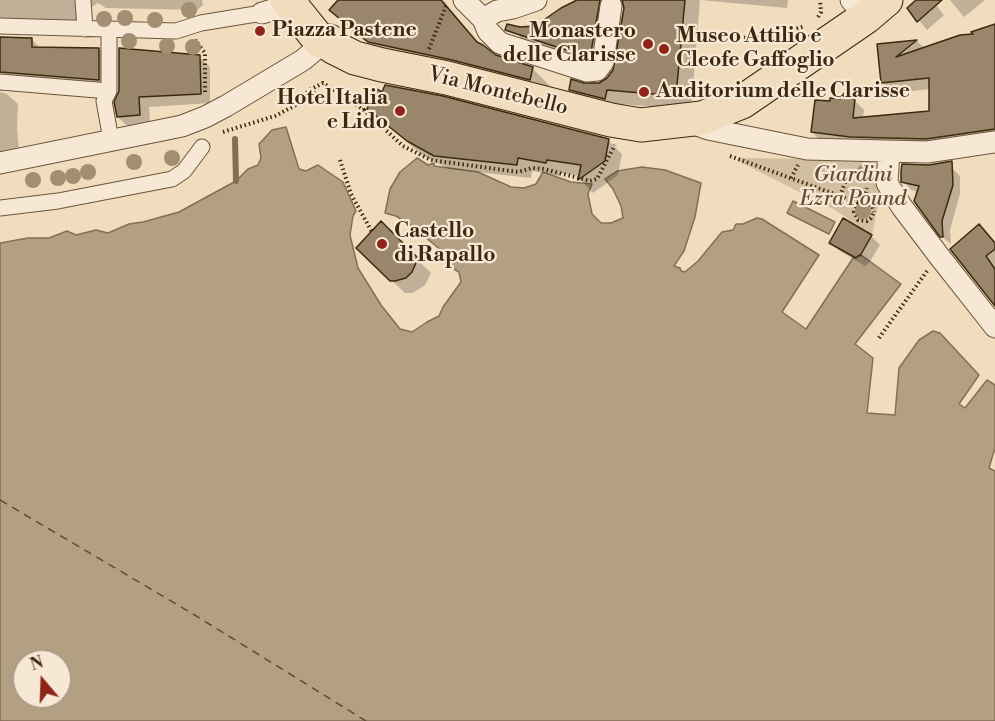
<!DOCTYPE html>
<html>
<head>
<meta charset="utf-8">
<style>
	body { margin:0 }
	#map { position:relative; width:995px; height:721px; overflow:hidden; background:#f1dcbe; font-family:"Libre Bodoni",serif }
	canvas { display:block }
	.north { position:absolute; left:12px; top:649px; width:60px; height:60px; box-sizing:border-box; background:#f6e8d5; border:2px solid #ac9c86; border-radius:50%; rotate:341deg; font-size:16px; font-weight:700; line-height:24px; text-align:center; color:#3c290f }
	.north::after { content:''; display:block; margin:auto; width:21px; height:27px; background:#8f2418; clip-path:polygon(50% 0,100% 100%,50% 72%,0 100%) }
</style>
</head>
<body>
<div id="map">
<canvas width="995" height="721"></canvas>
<div class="north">N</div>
</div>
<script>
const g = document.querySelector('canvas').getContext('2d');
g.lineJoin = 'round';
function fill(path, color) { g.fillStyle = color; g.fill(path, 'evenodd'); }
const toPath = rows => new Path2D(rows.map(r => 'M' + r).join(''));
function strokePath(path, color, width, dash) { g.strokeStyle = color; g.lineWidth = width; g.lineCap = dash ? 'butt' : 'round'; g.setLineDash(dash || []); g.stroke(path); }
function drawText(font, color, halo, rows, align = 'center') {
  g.font = font + ' "Libre Bodoni",serif'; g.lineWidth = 4.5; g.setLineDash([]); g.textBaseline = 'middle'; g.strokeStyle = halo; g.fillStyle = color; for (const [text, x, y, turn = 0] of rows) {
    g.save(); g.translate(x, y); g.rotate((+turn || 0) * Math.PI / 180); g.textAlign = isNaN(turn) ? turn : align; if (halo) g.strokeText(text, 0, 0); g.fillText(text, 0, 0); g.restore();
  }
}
const green = toPath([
	[738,158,871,160,878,166,882,186,872,235,835,210,738,161]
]);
const water = toPath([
	[286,127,299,169,306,171,318,165,343,182,356,211,353,216,350,235,358,268,381,305,400,329,412,332,427,322,439,316,443,307,461,282,459,272,452,268,447,255,409,224,396,216,385,213,390,189,400,172,417,158,428,165,434,163,434,166,478,172,511,187,524,188,536,184,543,172,571,182,592,184,588,194,592,214,601,223,611,223,623,218,621,206,613,189,605,179,617,171,642,167,665,170,701,183,695,217,684,251,674,266,680,268,681,271,685,272,698,261,722,232,733,230,736,224,743,224,757,218,762,219,819,255,782,312,806,329,857,252,901,284,855,344,873,358,867,413,895,415,899,368,919,340,933,331,940,333,979,375,959,404,965,408,987,380,995,385,995,448,989,468,995,471,995,721,0,721,0,243,28,238,49,238,67,231,76,235,96,230,108,233,129,224,143,222,179,212,236,181,248,169,258,165,261,158,259,144,272,130,286,127],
	[24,661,60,661,60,697,24,697,24,661],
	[793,201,835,222,829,234,787,213,793,201]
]);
const shadow = toPath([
	[0,0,202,0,203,5,197,10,106,8,98,3,88,9,87,20,0,20],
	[340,0,443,0,480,45,495,56,532,68,552,88,390,61,351,30,331,10],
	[581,0,788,0,787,8,700,0,691,110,622,104,619,113,585,104,570,89,583,85,599,84,608,79,615,70,625,9,622,8,615,14,605,72,532,49,518,35,531,28,535,28],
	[918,0,932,0,944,15,927,30,909,8],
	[950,0,985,0,964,17],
	[995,25,995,140,937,149,822,142,812,132,854,100,864,110,863,118,931,112,931,89,892,93,882,82,879,45,917,41,925,49,976,35],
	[0,38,32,40,40,48,99,49,109,60,109,90,3,86,0,92,7,94,18,104,17,129,19,150,0,152],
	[199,57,210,67,210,103,149,107,150,124,128,127,118,117,116,103],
	[382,94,608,140,622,154,618,175,593,193,580,179,580,176,560,173,560,176,532,171,531,178,449,169,422,155,369,109],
	[952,168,960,176,960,194,950,230,951,244,941,236,919,192,911,190,903,181],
	[381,224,431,273,425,285,413,293,405,293,358,248],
	[871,236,880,245,869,263,865,266,840,251,831,242],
	[995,244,995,304,952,250]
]);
const stream = toPath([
	[235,139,236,181]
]);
const ferry = toPath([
	[0,500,193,614,366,721]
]);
const building = toPath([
	[338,0,441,0,477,42,483,45,496,55,533,67,530,80,452,60,368,42,329,10,338,0],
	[577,0,600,0,590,58,505,30,507,24,520,27,535,26,561,8,577,0],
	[622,0,685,0,676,96,607,90,605,99,569,90,571,79,584,83,599,83,607,78,613,70,624,8,622,0],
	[916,0,942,0,917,22,907,8,916,0],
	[995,24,995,129,926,139,850,137,811,132,815,100,830,101,830,98,840,99,840,97,855,99,853,118,929,111,929,78,881,83,877,44,917,40,896,57,960,35,973,34,971,32,995,24],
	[0,37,32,38,32,47,99,48,99,80,0,72,0,37],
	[119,48,200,55,201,94,139,97,140,115,117,117,114,102,119,91,119,48],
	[385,85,443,96,609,139,605,161,578,180,581,165,547,160,546,163,518,158,517,165,434,156,407,141,367,109,375,88,382,92,385,85],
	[952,161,953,185,942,221,943,237,940,237,914,201,919,186,901,182,901,171,902,164,929,165,952,161],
	[843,218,872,235,860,256,859,255,856,258,829,243,843,218],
	[381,221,418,258,412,272,406,278,395,281,390,281,356,248,381,221],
	[979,224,995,243,995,249,986,256,995,269,995,306,950,249,979,224]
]);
const path = toPath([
	[818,17,821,12,820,0],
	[735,38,771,37,805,26],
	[195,40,205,53,205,95],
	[429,49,446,6],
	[310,90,321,98],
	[364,110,373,88],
	[223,132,275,116,298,104,309,90,323,83,364,110,403,146,431,160,518,172,532,168,544,169,590,181,597,179,615,145],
	[730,156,859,203,867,202,872,206,874,212],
	[340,160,351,194,372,232],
	[791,178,798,165],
	[840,196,848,175],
	[864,202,867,188],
	[858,203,854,212,858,220,867,221,871,218,874,212],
	[879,338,927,271]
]);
const pedestrian = toPath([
	[83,0,85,29],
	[0,26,176,31,201,23,262,13],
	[109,30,109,91,104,101,111,140],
	[0,82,109,91],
	[0,208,58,201,172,179,184,171,202,147]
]);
const minor = toPath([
	[464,0,483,19,497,11,513,8,536,0],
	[851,0,866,17],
	[262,13,290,5,298,0],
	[483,19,488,31,500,43,587,71,597,70,603,62,611,6],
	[689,122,708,129,807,149,927,152,995,142],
	[889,152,887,183,902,207,939,256,995,327],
	[0,163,182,126,205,117,226,106,303,60,316,49]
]);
const primary = toPath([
	[287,0,320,41],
	[320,41,329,41,333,47,355,58,382,65,447,78,611,120,641,125,702,118,742,102,866,17,886,0]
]);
const trees = [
	[189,10],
	[125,18],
	[104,19],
	[155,20],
	[129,41],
	[167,46],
	[193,47],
	[172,158],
	[134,162],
	[88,172],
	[865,172],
	[73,176],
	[58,178],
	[33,180],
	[863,211]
];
const markers = [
	[260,31,6,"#8f2418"],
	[648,44,6,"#8f2418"],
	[664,49,6,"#8f2418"],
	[644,92,6,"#8f2418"],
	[400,111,6,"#8f2418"],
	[382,244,6,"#8f2418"]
];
const poiNames = [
	["Piazza Pastene",272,31],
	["Monastero",636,32,"right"],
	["delle Clarisse",636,56,"right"],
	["Museo Attilio e",676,37],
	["Cleofe Gaffoglio",676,61],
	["Auditorium delle Clarisse",656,92],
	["Hotel Italia",388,99,"right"],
	["e Lido",388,123,"right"],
	["Castello",394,232],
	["di Rapallo",394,256]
];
const streetNames = [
	["Via Montebello",498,92,14]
];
const parkNames = [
	["Giardini",853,176],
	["Ezra Pound",853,200]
];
fill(green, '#d2bea0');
fill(water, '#b39f82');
strokePath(water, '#837054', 1.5);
fill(shadow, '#0003');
strokePath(stream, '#837054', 6);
strokePath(ferry, '#604c32', 1.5, [8, 6]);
fill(building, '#9a866a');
strokePath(building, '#3c290f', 1.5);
strokePath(pedestrian, '#69563b', 17);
strokePath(minor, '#69563b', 23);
strokePath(primary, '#3c290f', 35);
strokePath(path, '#3c290f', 4, [1.5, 3]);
strokePath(pedestrian, '#f6e8d5', 15);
strokePath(minor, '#f6e8d5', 21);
strokePath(primary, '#f1dcbe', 33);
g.fillStyle = '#a28e72';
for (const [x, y] of trees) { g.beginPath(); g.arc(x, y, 8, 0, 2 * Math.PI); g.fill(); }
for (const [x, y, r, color] of markers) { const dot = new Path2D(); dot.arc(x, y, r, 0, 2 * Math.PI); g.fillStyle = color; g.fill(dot); strokePath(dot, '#f6e8d5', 2); }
drawText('bold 21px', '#3c290f', '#f6e8d5', poiNames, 'left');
drawText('21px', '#3c290f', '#f6e8d5', streetNames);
drawText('italic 21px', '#624e33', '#f6e8d5', parkNames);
</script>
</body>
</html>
